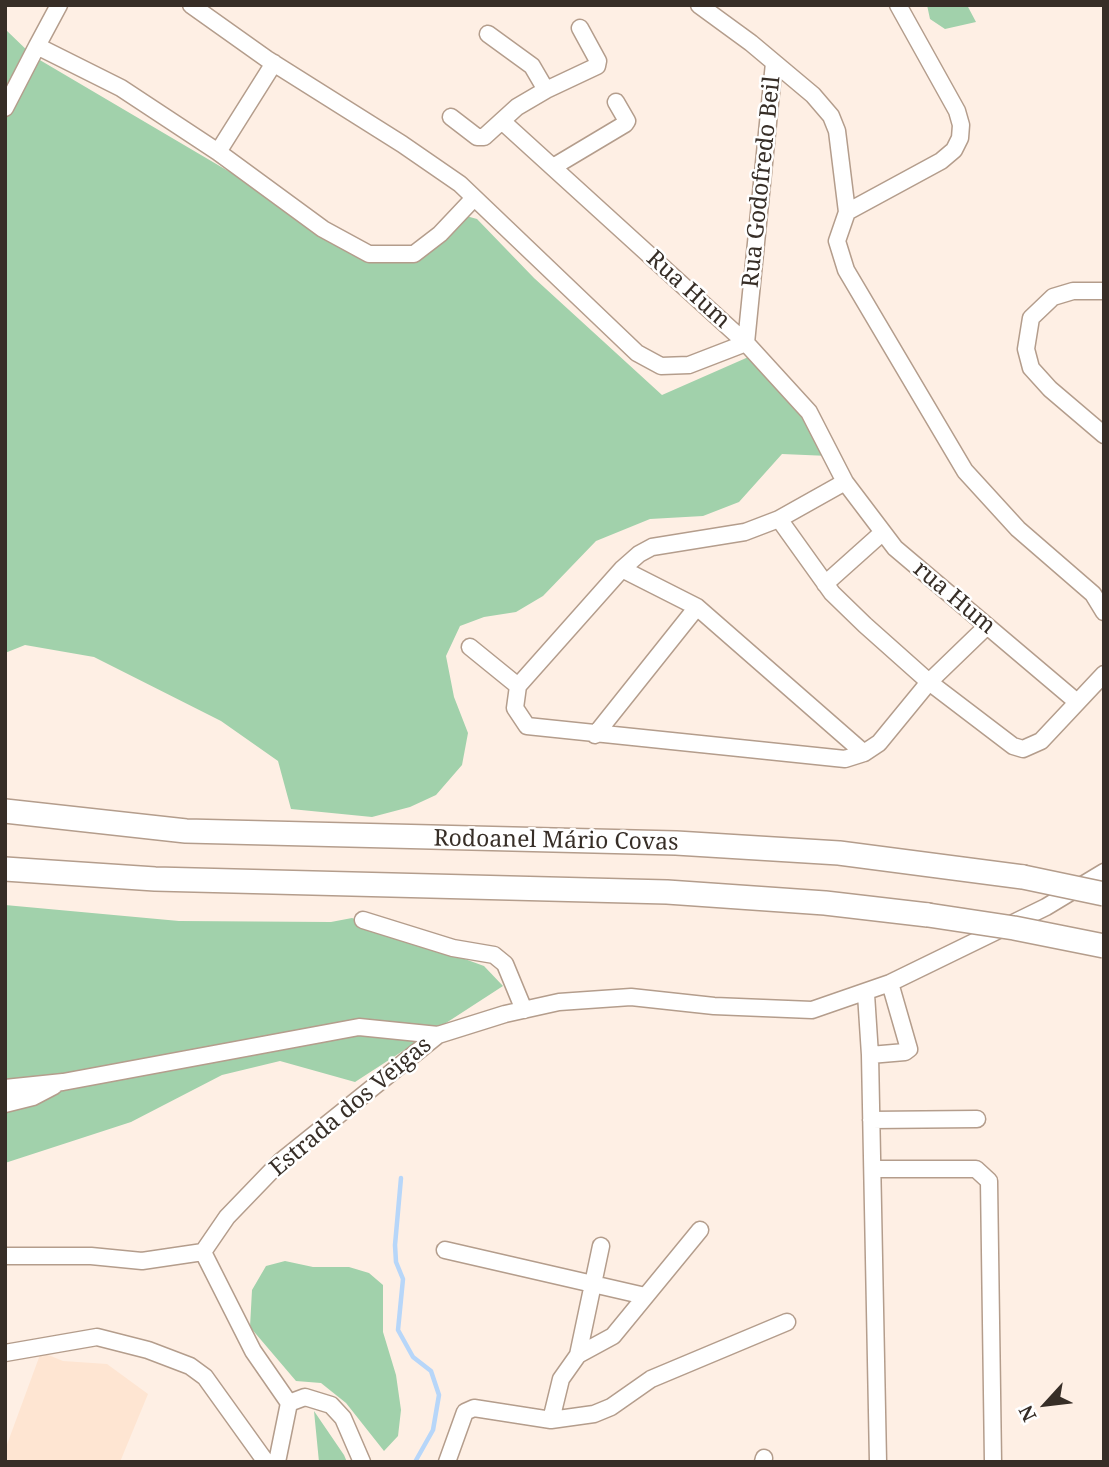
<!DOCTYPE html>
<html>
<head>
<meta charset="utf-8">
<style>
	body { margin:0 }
	#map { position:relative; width:1109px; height:1467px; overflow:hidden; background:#feefe4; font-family:"Noto Serif",serif }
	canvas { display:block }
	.frame { position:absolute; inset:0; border:7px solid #372e27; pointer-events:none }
	.north { position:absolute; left:1011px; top:1369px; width:70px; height:70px; -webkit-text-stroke:5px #fff; paint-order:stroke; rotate:243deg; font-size:19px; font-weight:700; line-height:28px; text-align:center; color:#372e27 }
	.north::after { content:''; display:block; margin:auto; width:24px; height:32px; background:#372e27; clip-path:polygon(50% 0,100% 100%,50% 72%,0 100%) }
</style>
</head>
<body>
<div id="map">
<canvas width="1109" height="1467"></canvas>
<div class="frame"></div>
<div class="north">N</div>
</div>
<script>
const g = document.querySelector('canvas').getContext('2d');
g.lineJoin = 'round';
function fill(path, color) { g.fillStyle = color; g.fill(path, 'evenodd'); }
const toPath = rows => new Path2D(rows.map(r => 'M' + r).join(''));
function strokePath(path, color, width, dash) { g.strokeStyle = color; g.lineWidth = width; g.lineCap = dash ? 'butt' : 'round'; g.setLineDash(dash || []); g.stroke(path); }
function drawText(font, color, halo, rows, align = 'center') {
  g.font = font + ' "Noto Serif",serif'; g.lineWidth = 5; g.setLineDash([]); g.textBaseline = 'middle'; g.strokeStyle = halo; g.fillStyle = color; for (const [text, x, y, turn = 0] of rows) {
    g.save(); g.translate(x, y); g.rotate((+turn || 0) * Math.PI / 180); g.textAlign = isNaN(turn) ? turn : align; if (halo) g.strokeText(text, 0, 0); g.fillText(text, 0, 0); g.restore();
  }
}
const built = toPath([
	[41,1352,63,1361,107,1364,148,1394,120,1462,7,1462,5,1459,5,1450]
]);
const forest = toPath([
	[927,5,967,5,976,22,945,29,930,19],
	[5,29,33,56,369,254,414,254,459,214,477,219,534,278,662,395,753,355,806,414,829,456,782,454,739,502,703,516,650,519,596,541,543,596,516,612,484,617,460,626,446,656,454,697,468,733,462,765,436,795,410,807,372,817,291,809,278,761,221,721,94,657,25,645,5,653],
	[5,905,179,921,331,922,352,918,484,966,503,986,355,1082,280,1061,222,1075,131,1122,5,1163],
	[285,1261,313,1267,349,1267,369,1273,383,1285,383,1332,396,1375,401,1410,398,1436,384,1451,346,1403,321,1383,296,1381,250,1327,252,1290,266,1266],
	[314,1411,344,1455,347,1462,319,1462]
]);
const stream = toPath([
	[401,1178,395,1245,396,1262,403,1279,398,1330,413,1357,431,1371,439,1395,433,1430,415,1462]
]);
const minor = toPath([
	[59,5,37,46,121,88,218,152,274,63],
	[191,5,267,59,402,144,460,184,637,353,661,366,689,365,746,343,774,63],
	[699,5,751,43,813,95,831,116,837,131,847,212],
	[488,34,532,66,546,90,597,66,598,61,580,28],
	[5,108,37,46],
	[451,117,477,137,484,137,517,107,546,90],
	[503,122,746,343,809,412,845,482,895,548,1077,702],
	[218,152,323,229,369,254,414,254,440,234,474,198],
	[553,167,625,124,627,121,616,102],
	[847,212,837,241,846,270,965,471,1018,529,1093,594,1104,612],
	[847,212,941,161,954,150,960,138,961,125,957,111,898,5],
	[1104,291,1073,291,1053,297,1031,318,1026,349,1031,368,1050,389,1104,435],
	[845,482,779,519,745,532,652,547,639,554,622,569,518,686,515,708,527,726,845,759,864,753,879,743,929,682,987,626],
	[779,519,832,593,865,625,929,682,1013,746,1023,749,1041,741,1104,674],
	[622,569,697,607,864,753],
	[825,584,882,533],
	[470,647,518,686],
	[595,735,697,607],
	[363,920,453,948,494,955,505,964,524,1010],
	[866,994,870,1055,878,1462],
	[870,1055,905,1052,909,1049,890,983],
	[5,1088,63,1082,359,1027,438,1035,505,1014,559,1002,631,997,714,1006,812,1010,890,983,1046,907,1104,872],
	[5,1104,33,1097,54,1086],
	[871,1120,977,1119],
	[873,1169,976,1169,989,1181,993,1462],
	[445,1250,645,1296],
	[203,1252,227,1217,280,1162,438,1035],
	[203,1252,253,1351,289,1403,277,1462],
	[5,1256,91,1256,142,1261,203,1252],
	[5,1353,97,1337,148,1350,190,1366,205,1377,266,1462],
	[578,1355,601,1246],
	[289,1403,305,1397,331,1405,343,1418,362,1462],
	[551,1420,561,1379,578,1355,613,1336,700,1230],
	[447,1462,465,1412,474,1408,551,1420,594,1414,611,1407,651,1379,787,1322],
	[763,1462,764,1458]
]);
const highway = toPath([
	[5,811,186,831,676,843,839,853,1023,877],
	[5,869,155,879,667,892,825,903,928,915]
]);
const highwayBridge = toPath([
	[1023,877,1104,894],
	[928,915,1014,928,1104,946]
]);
const streetNames = [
	["Rua Godofredo Beil",762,182,-84],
	["Rua Hum",688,290,42],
	["rua Hum",954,598,40],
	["Rodoanel Mário Covas",556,841,1],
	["Estrada dos Veigas",351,1107,-40]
];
fill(built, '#fee5d2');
fill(forest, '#a1d1ab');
strokePath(stream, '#b7d6f9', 4.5);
strokePath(minor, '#b49d8c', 19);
strokePath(highway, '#b49d8c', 26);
strokePath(minor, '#fff', 16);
strokePath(highway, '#fff', 23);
strokePath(highwayBridge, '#b49d8c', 26, []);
strokePath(highwayBridge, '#fff', 23);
drawText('23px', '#372e27', '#fff', streetNames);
</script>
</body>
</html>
